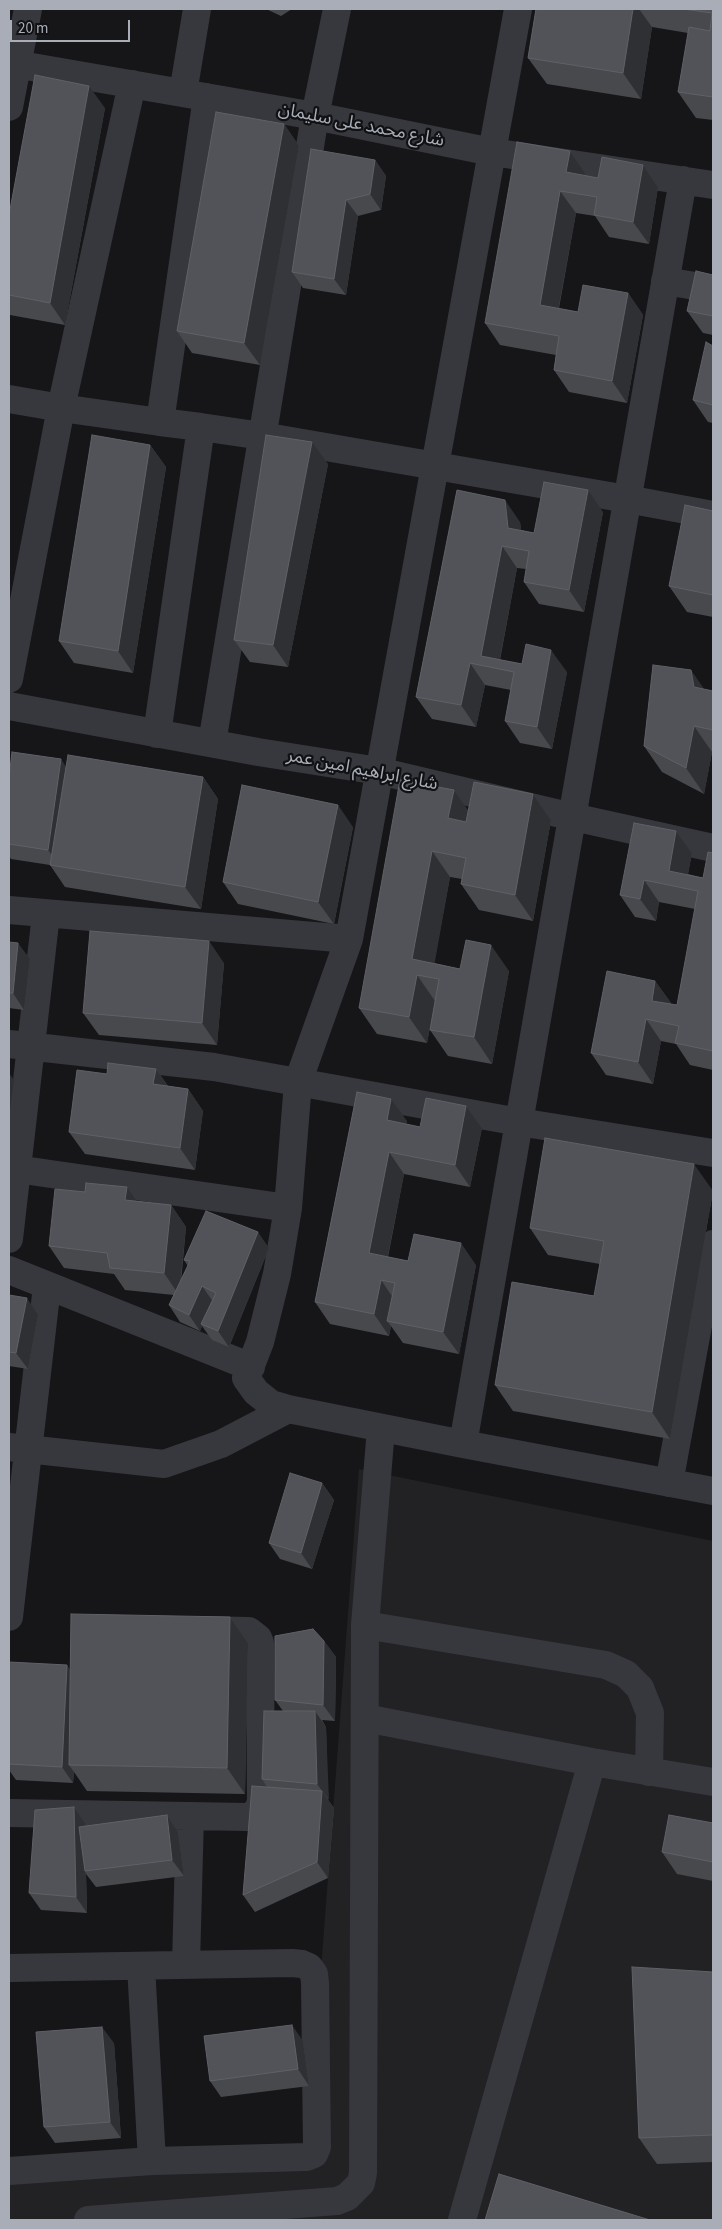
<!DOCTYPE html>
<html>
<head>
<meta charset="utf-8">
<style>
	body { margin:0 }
	#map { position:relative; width:722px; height:2229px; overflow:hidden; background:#161618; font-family:"Source Sans 3",sans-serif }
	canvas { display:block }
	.frame { position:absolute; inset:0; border:10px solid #a8adb8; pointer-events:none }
	.scale { position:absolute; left:10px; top:20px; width:120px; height:22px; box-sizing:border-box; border:2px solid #a8adb8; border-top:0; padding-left:6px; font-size:15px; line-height:18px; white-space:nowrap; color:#a8adb8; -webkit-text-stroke:4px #111113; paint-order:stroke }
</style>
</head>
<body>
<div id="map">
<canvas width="722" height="2229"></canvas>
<div class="frame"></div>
<div class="scale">20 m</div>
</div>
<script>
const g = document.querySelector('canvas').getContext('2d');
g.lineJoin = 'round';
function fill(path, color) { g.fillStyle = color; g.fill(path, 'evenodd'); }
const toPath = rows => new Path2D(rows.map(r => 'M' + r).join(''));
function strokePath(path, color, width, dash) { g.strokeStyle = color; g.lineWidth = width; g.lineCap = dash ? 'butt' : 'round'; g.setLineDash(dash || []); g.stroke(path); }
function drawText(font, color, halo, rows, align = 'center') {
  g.font = font + ' "Source Sans 3","Noto Sans Arabic",sans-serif'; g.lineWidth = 4.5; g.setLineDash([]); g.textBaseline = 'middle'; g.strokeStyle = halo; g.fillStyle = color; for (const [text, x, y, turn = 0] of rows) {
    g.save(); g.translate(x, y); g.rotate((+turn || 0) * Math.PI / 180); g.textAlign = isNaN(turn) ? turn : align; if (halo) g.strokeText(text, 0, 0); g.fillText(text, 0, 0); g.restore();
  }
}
const built = toPath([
	[359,1469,713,1541,713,2220,9,2220,9,2180,307,2154]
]);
const minor = toPath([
	[518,9,349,939,298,1082,288,1208,277,1274,260,1342,246,1378,256,1392,271,1404,288,1409,463,1444,713,1491],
	[9,63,315,116,492,152,713,185],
	[132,84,61,408,160,422],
	[183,93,197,9],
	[9,107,28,9],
	[665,281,713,289],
	[9,399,61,408,9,679],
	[201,427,262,436,627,499,713,515],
	[9,706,258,752,379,771,573,817,713,848],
	[157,734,201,427,160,422,207,97],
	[212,743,315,116,337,9],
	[9,910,349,939],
	[9,1044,214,1067,519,1122,713,1153],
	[9,1168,288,1208],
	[9,1239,46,914],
	[9,1270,251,1367],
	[463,1444,683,180],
	[9,1447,164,1464,221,1444,288,1409],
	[669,1483,713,1244],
	[9,1617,47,1286],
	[365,1625,606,1665,626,1674,640,1688,650,1713,649,1772],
	[365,1718,592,1762,713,1782],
	[9,1813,248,1817,257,1812,261,1802,260,1643,258,1638,249,1631,201,1630],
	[186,1964,190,1816],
	[141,1966,152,2161],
	[9,1968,292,1963,302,1964,309,1967,314,1974,315,1983,317,2147,314,2154,307,2157,152,2161,9,2171],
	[88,2220,337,2201,347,2197,361,2183,363,2173,365,1625,381,1428],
	[462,2220,592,1762]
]);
const wall = toPath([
	[266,9,292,9,281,16],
	[536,9,713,9,713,120,696,118,678,92,688,33,652,27,641,99,547,84,528,58],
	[105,108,65,325,10,315,9,313,9,215],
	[284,124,299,146,260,365,192,353,177,331],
	[570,151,585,173,584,176,598,178,643,165,658,187,649,244,609,237,595,216,576,213,559,308,578,312,628,293,643,315,627,403,569,392,554,370,556,355,500,345,485,323],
	[375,160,386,176,381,210,358,216,346,295,303,288,292,272],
	[713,275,713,335,703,333,687,311],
	[713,346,713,423,708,422,693,400],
	[150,445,166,467,133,673,74,663,59,641],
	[328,464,288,667,250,662,234,640],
	[457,490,520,522,521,530,534,533,603,512,584,612,539,604,524,582,526,569,517,568,500,660,567,672,552,749,520,743,505,721,511,690,485,685,476,727,432,719,416,697],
	[713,511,713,617,687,612,669,586],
	[705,689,713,691,713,752,712,752,704,794,662,772,644,746],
	[66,767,203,777,218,799,201,909,65,887,50,865,11,859,9,856,9,778],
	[454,790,468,811,533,794,551,820,533,921,479,910,461,884,462,879,450,877,434,963,460,969,509,971,492,1064,448,1056,430,1030,435,1001,427,1043,377,1034,359,1008],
	[353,827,334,924,238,904,223,882],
	[676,831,692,853,688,874,703,878,713,853,713,1070,690,1065,676,1044,661,1041,653,1084,606,1075,591,1053,655,981,671,1003,670,1004,677,1005,695,909,659,902,656,921,635,917,620,895],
	[9,942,30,959,24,1010,9,1008],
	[224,963,217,1045,99,1035,83,1013],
	[156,1069,168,1086,188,1089,203,1111,195,1170,85,1154,69,1132,107,1074],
	[357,1092,407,1121,406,1124,420,1127,466,1106,482,1128,470,1187,404,1174,388,1257,408,1261,476,1265,459,1354,403,1343,391,1326,389,1336,330,1324,315,1302],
	[713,1191,670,1439,513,1411,495,1385,594,1296,600,1264,548,1255,530,1228],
	[137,1201,171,1205,186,1227,181,1282,188,1266,184,1260,269,1248,229,1347,212,1340,202,1326,200,1331,180,1322,169,1305,174,1295,125,1290,114,1274,64,1268,49,1246],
	[9,1295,38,1315,28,1369,9,1366],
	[322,1483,334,1500,312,1569,280,1559,269,1543],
	[230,1617,248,1643,245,1794,87,1791,74,1772,73,1783,16,1780,9,1770,9,1764,70,1670],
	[324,1641,336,1657,335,1721,322,1720,326,1727,328,1800,334,1808,328,1878,255,1912,243,1895,267,1787,262,1779,283,1711,275,1700],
	[74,1807,85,1823,85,1826,167,1815,178,1832,184,1876,96,1887,86,1874,87,1913,41,1910,29,1893],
	[713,1823,713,1881,677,1874,662,1852],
	[713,1972,713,2162,657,2164,639,2138],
	[303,2041,309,2086,221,2097,210,2081],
	[114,2043,121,2138,55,2143,44,2127]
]);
const shadedWall = toPath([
	[633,9,639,9,652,27,641,99,623,73],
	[89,86,105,108,65,325,50,303],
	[284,124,299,146,260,365,244,343],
	[570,151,585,173,581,194,566,172],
	[375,160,386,176,381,210,370,194],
	[643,165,658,187,649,244,633,222],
	[560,191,576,213,555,327,540,305],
	[346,200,358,216,346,295,334,279],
	[628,293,643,315,627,403,612,381],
	[312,442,328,464,288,667,273,645],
	[150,445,166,467,133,673,118,651],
	[588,490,603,512,584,612,569,590],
	[505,500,520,522,524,550,508,528],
	[502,546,517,568,498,669,481,656],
	[551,650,567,672,552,749,537,727],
	[470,663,485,685,476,727,461,705],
	[691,670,709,696,694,687],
	[694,726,712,752,704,794,686,768],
	[61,759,72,776,60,866,48,850],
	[203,777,218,799,201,909,185,887],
	[454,790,472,816,467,844,448,818],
	[533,794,551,820,533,921,515,895],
	[338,805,353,827,334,924,318,902],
	[676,831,692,853,685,888,669,871],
	[432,851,450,877,432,978,412,959],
	[644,880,659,902,656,921,640,899],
	[209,941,224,963,217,1045,202,1023],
	[18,943,30,959,24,1010,13,993],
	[491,945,509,971,492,1064,474,1037],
	[417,975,435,1001,427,1043,409,1017],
	[655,981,671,1003,667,1022,652,1001],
	[646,1019,661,1041,653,1084,638,1062],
	[156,1069,171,1091,153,1084],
	[9,1073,14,1080,9,1117],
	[188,1089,203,1111,195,1170,180,1148],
	[391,1099,407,1121,403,1142,387,1120],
	[466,1106,482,1128,470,1187,455,1165],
	[389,1152,404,1174,384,1275,369,1253],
	[694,1164,713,1191,670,1439,652,1412],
	[127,1187,142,1209,125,1200],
	[171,1205,186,1227,179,1295,164,1273],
	[258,1232,269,1248,229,1347,218,1331],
	[461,1243,476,1265,459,1354,443,1332],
	[381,1280,396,1302,387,1321,391,1326,389,1336,374,1314],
	[202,1286,214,1303,201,1324,202,1326,200,1331,189,1315],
	[27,1298,38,1315,28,1369,16,1353],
	[322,1483,334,1500,312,1569,301,1553],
	[230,1617,248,1643,245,1794,227,1768],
	[324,1641,336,1657,335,1721,323,1705],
	[67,1665,78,1681,69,1765,74,1772,73,1783,62,1767],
	[315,1711,326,1727,329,1800,317,1784],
	[322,1791,334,1808,328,1878,317,1862],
	[74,1807,85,1823,86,1871,85,1871,86,1874,87,1913,76,1897],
	[167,1815,178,1832,184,1876,172,1860],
	[292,2025,303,2041,309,2086,298,2069],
	[102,2027,114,2043,121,2138,110,2122]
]);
const building = toPath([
	[536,9,633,9,623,73,528,58,536,9],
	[683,9,713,9,713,97,678,92,689,27,710,31,712,13,683,9],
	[35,75,89,86,50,303,9,295,9,215,35,75],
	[216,112,284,124,244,343,177,331,216,112],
	[517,142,570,151,566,172,598,178,602,157,643,165,633,222,594,215,597,197,560,191,540,305,578,312,583,285,628,293,612,381,554,370,559,336,485,323,517,142],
	[311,149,375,160,370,194,346,200,334,279,292,272,311,149],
	[696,271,713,275,713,316,687,311,696,271],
	[706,342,713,346,713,405,693,400,706,342],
	[92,435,150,445,118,651,59,641,92,435],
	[266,435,312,442,273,645,234,640,266,435],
	[544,482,588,490,569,590,524,582,529,551,502,546,481,656,522,664,526,644,551,650,537,727,505,721,514,672,470,663,461,705,416,697,457,490,505,500,508,528,534,533,544,482],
	[685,505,713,511,713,595,669,586,685,505],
	[653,665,691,670,694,687,713,691,713,730,694,726,686,768,644,746,653,665],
	[12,752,61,759,48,850,9,844,9,778,12,752],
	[68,755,203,777,185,887,50,865,68,755],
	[400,780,454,790,448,818,466,822,474,782,533,794,515,895,461,884,466,858,432,851,412,959,460,969,466,940,491,945,474,1037,430,1030,439,979,417,975,409,1017,359,1008,400,780],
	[242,785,338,805,318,902,223,882,242,785],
	[634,823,676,831,669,871,703,878,708,852,713,853,713,1051,675,1043,679,1026,646,1019,638,1062,591,1053,607,971,655,981,652,1001,677,1005,698,891,644,880,640,899,620,895,634,823],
	[90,931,209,941,202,1023,83,1013,90,931],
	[9,942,18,943,13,993,9,993,9,942],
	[108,1063,156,1069,153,1084,188,1089,180,1148,69,1132,77,1070,107,1074,108,1063],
	[357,1092,391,1099,387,1120,420,1127,426,1098,466,1106,455,1165,389,1152,369,1253,408,1261,414,1234,461,1243,443,1332,387,1321,395,1283,381,1280,374,1314,315,1302,357,1092],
	[545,1138,694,1164,652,1412,495,1385,512,1282,594,1296,604,1241,530,1228,545,1138],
	[86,1183,127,1187,125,1200,171,1205,164,1273,110,1268,107,1253,49,1246,55,1189,85,1192,86,1183],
	[206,1211,258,1232,218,1331,201,1324,216,1293,202,1286,189,1315,169,1305,190,1261,184,1260,206,1211],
	[9,1295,27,1298,16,1353,9,1352,9,1295],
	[290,1473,322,1483,301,1553,269,1543,290,1473],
	[71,1614,230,1617,227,1768,69,1765,71,1614],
	[313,1629,324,1641,323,1705,275,1700,275,1636,313,1629],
	[9,1662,67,1665,62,1767,9,1764,9,1662],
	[264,1711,315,1711,317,1784,262,1779,264,1711],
	[252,1786,322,1791,317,1862,243,1895,252,1786],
	[74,1807,76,1897,29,1893,35,1810,74,1807],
	[167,1815,172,1860,85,1871,79,1827,167,1815],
	[669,1815,713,1823,713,1862,662,1852,669,1815],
	[632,1967,713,1972,713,2135,639,2138,632,1967],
	[292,2025,298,2069,210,2081,204,2036,292,2025],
	[102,2027,110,2122,44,2127,36,2032,102,2027],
	[499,2174,650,2220,485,2220,499,2174]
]);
const streetNames = [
	["شارع محمد على سليمان",361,126,11],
	["شارع ابراهيم امين عمر",362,771,11]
];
fill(built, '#222225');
strokePath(minor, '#37383d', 28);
fill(wall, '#47494d');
fill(shadedWall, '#2f3033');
fill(building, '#525359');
strokePath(building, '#5f6168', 1);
drawText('18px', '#a8adb8', '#111113', streetNames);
</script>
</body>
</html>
